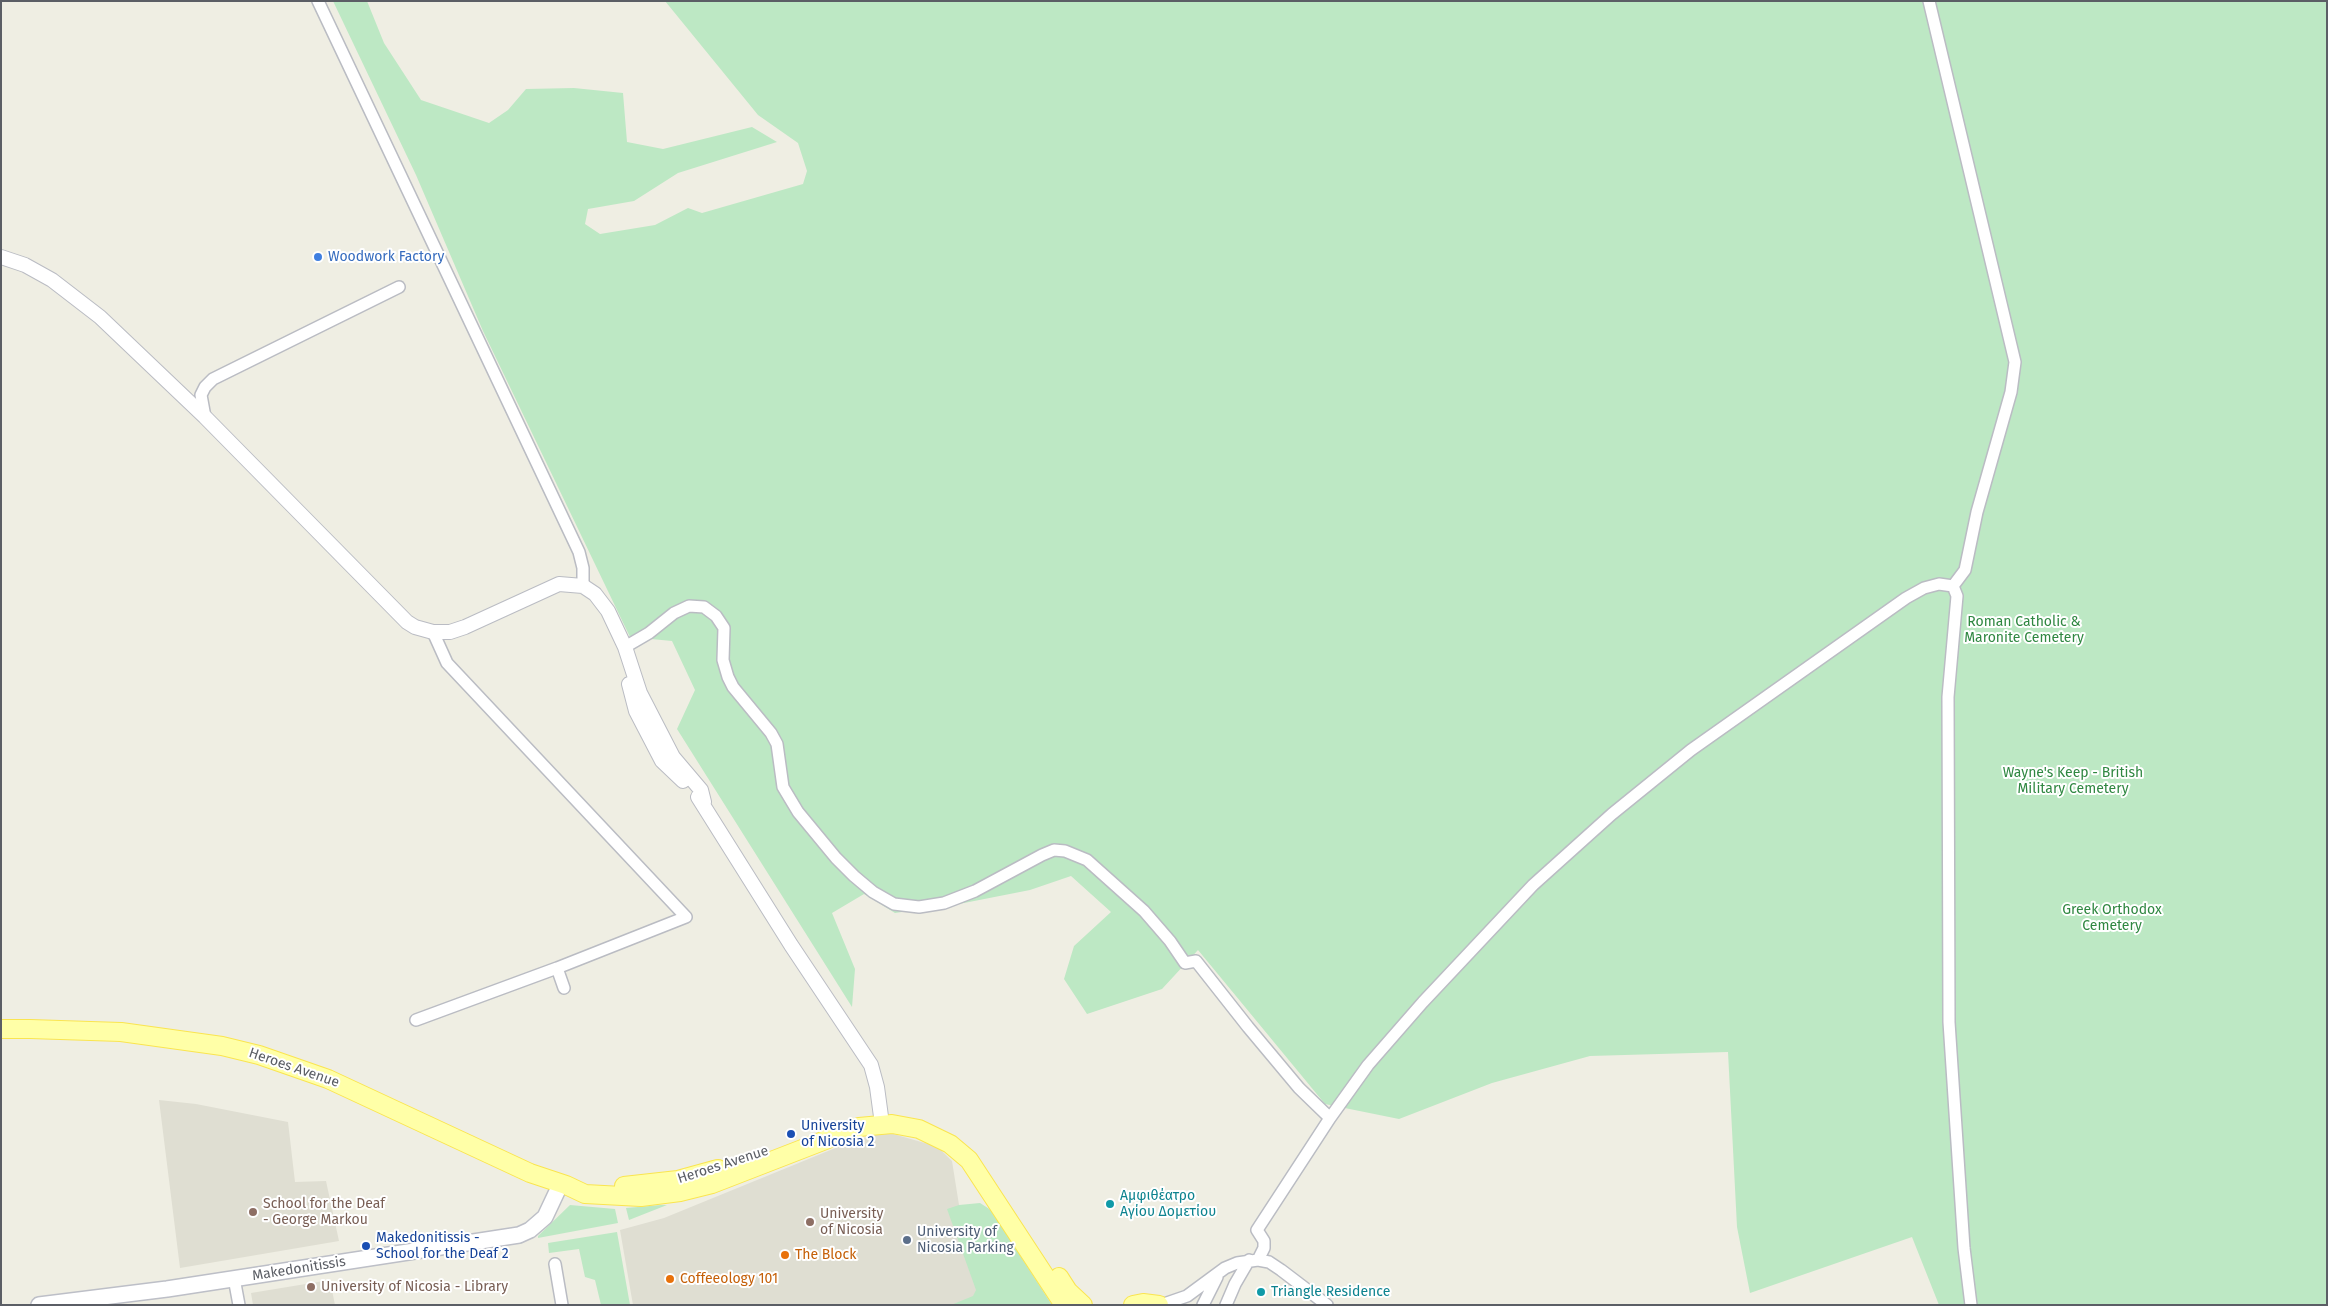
<!DOCTYPE html>
<html>
<head>
<meta charset="utf-8">
<style>
	body { margin:0 }
	#map { position:relative; width:2328px; height:1306px; overflow:hidden; background:#efeee3; font-family:"Fira Sans",sans-serif }
	canvas { display:block }
	.frame { position:absolute; inset:0; border:2px solid #5b5e65; pointer-events:none }
</style>
</head>
<body>
<div id="map">
<canvas width="2328" height="1306"></canvas>
<div class="frame"></div>
</div>
<script>
const g = document.querySelector('canvas').getContext('2d');
g.lineJoin = 'round';
function fill(path, color) { g.fillStyle = color; g.fill(path, 'evenodd'); }
const toPath = rows => new Path2D(rows.map(r => 'M' + r).join(''));
function strokePath(path, color, width, dash) { g.strokeStyle = color; g.lineWidth = width; g.lineCap = dash ? 'butt' : 'round'; g.setLineDash(dash || []); g.stroke(path); }
function drawText(font, color, halo, rows, align = 'center') {
  g.font = font + ' "Fira Sans",sans-serif'; g.lineWidth = 4; g.setLineDash([]); g.textBaseline = 'middle'; g.strokeStyle = halo; g.fillStyle = color; for (const [text, x, y, turn = 0] of rows) {
    g.save(); g.translate(x, y); g.rotate((+turn || 0) * Math.PI / 180); g.textAlign = isNaN(turn) ? turn : align; if (halo) g.strokeText(text, 0, 0); g.fillText(text, 0, 0); g.restore();
  }
}
const education = toPath([
	[159,1100,196,1104,288,1122,295,1182,326,1181,339,1241,180,1268],
	[886,1132,932,1145,941,1150,952,1161,959,1205,1016,1305,633,1305,620,1230,664,1218,855,1140],
	[330,1280,335,1305,253,1305,251,1293]
]);
const green = toPath([
	[333,1,367,1,384,43,421,100,489,123,508,110,526,89,574,88,623,93,627,142,663,149,752,127,777,142,678,173,634,201,588,209,585,224,600,234,655,225,688,208,702,213,803,184,807,171,798,143,758,115,665,1,2327,1,2327,1305,1939,1305,1912,1237,1750,1293,1737,1227,1728,1052,1590,1056,1492,1083,1399,1119,1325,1104,1198,950,1162,989,1087,1014,1064,979,1074,946,1111,912,1071,876,1030,890,964,903,895,913,864,894,832,913,855,969,852,1007,677,729,695,690,672,641,630,637,483,331,416,175],
	[980,1203,991,1210,1052,1305,951,1305,973,1296,976,1290,947,1209,959,1205],
	[570,1205,615,1209,618,1223,538,1238,538,1236],
	[661,1205,667,1205,629,1220,626,1208],
	[617,1232,630,1305,601,1305,595,1280,585,1277,579,1249,549,1253,548,1243]
]);
const minor = toPath([
	[318,1,579,552,583,568,583,586],
	[1929,1,2015,362,2011,392,1977,512,1965,570,1953,586],
	[205,417,201,395,205,387,213,379,399,287],
	[1953,586,1957,596,1948,697,1949,1022,1964,1248,1971,1305],
	[625,647,649,633,674,613,689,606,704,607,716,616,724,628,723,660,728,677,733,687,771,733,777,744,783,787,798,812,836,858,854,876,873,892,894,904,919,907,944,903,975,891,1042,855,1054,850,1065,851,1087,860,1144,911,1170,941,1185,963,1196,961,1248,1027,1299,1088,1330,1118],
	[557,968,564,988],
	[416,1020,557,968,686,917,447,663,433,632],
	[1258,1260,1264,1248,1264,1241,1257,1230,1330,1118,1368,1065,1423,1002,1533,885,1612,814,1691,750,1906,598,1924,588,1939,584,1953,586],
	[555,1264,562,1305],
	[234,1278,239,1305],
	[1161,1305,1187,1296,1225,1268,1237,1263,1258,1260,1269,1262,1281,1270,1327,1305],
	[1203,1305,1217,1277],
	[1226,1305,1235,1284,1249,1260]
]);
const tertiary = toPath([
	[1,257,25,265,52,280,100,317,205,417,407,622,415,627,433,632,450,632,465,627,559,584,583,586,595,594,608,611,625,647,640,693,673,757,701,790,704,802],
	[629,684,636,711,662,761,683,781],
	[698,797,791,945,871,1065,877,1087,882,1124]
]);
const secondary = toPath([
	[39,1305,167,1289,519,1235,530,1230,545,1217,561,1183]
]);
const primary = toPath([
	[1,1029,30,1029,121,1032,222,1046,259,1055,328,1079,530,1173,566,1185,585,1194,641,1197,680,1192,712,1184,859,1127,892,1124,919,1129,950,1144,969,1160,1064,1305],
	[624,1186,678,1180,718,1169],
	[1059,1277,1068,1291,1083,1305],
	[1133,1305,1143,1303,1159,1305]
]);
const markers = [
	[318,257,5,"#3f7fe0"],
	[791,1134,5,"#1a4fb4"],
	[1110,1204,5,"#0f9aa8"],
	[253,1212,5,"#8d6e63"],
	[810,1222,5,"#8d6e63"],
	[907,1240,5,"#5c6f8a"],
	[366,1246,5,"#1a4fb4"],
	[785,1255,5,"#e8710a"],
	[670,1279,5,"#e8710a"],
	[311,1287,5,"#8d6e63"],
	[1261,1292,5,"#0f9aa8"]
];
const shopNames = [
	["Woodwork Factory",328,257]
];
const parkNames = [
	["Roman Catholic &",2024,622],
	["Maronite Cemetery",2024,638],
	["Wayne's Keep - British",2073,773],
	["Military Cemetery",2073,789],
	["Greek Orthodox",2112,910],
	["Cemetery",2112,926]
];
const streetNames = [
	["Heroes Avenue",294,1068,19],
	["Heroes Avenue",723,1165,-18],
	["Makedonitissis",299,1269,-9]
];
const transitNames = [
	["University",801,1126],
	["of Nicosia 2",801,1142],
	["Makedonitissis -",376,1238],
	["School for the Deaf 2",376,1254]
];
const cultureNames = [
	["Αμφιθέατρο",1120,1196],
	["Αγίου Δομετίου",1120,1212],
	["Triangle Residence",1271,1292]
];
const educationNames = [
	["School for the Deaf",263,1204],
	["- George Markou",263,1220],
	["University",820,1214],
	["of Nicosia",820,1230],
	["University of Nicosia - Library",321,1287]
];
const serviceNames = [
	["University of",917,1232],
	["Nicosia Parking",917,1248]
];
const foodNames = [
	["The Block",795,1255],
	["Coffeeology 101",680,1279]
];
fill(education, '#dfded2');
fill(green, '#bde8c4');
strokePath(minor, '#babcc3', 14);
strokePath(tertiary, '#babcc3', 16);
strokePath(secondary, '#bdbfc7', 18);
strokePath(primary, '#fae550', 20);
strokePath(minor, '#fff', 11);
strokePath(tertiary, '#fff', 14);
strokePath(secondary, '#fff', 15);
strokePath(primary, '#ffffa7', 18);
for (const [x, y, r, color] of markers) { const dot = new Path2D(); dot.arc(x, y, r, 0, 2 * Math.PI); g.fillStyle = color; g.fill(dot); strokePath(dot, '#fff', 2); }
drawText('14px', '#366cbe', '#fff', shopNames, 'left');
drawText('14px', '#2f8741', '#fff', parkNames);
drawText('14px', '#5b5e65', '#fff', streetNames);
drawText('14px', '#164399', '#fff', transitNames, 'left');
drawText('14px', '#0d838f', '#fff', cultureNames, 'left');
drawText('14px', '#785e54', '#fff', educationNames, 'left');
drawText('14px', '#4e5e75', '#fff', serviceNames, 'left');
drawText('14px', '#c56008', '#fff', foodNames, 'left');
</script>
</body>
</html>
